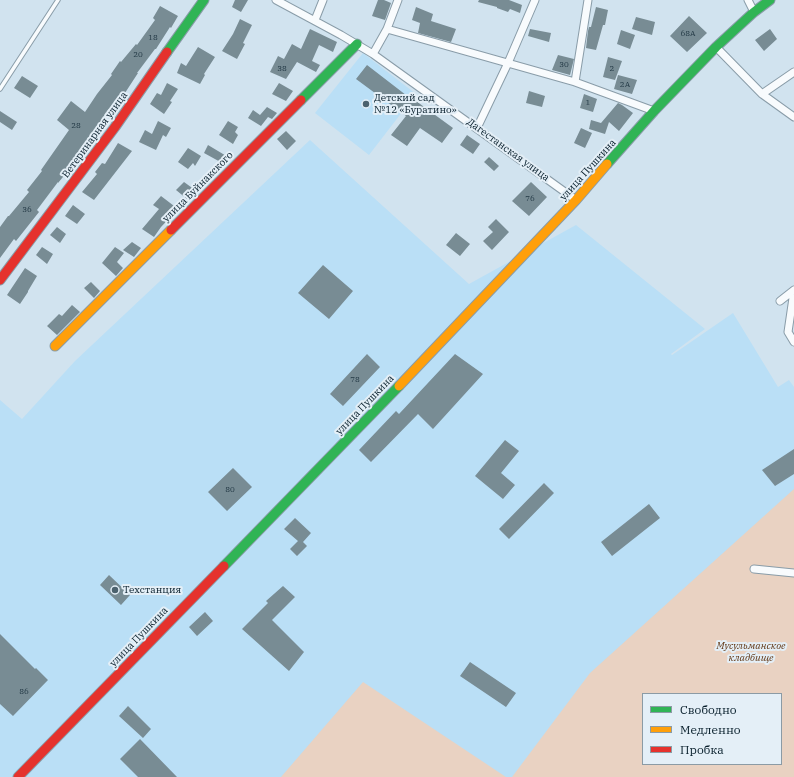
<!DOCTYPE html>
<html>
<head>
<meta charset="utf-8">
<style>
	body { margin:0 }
	#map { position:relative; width:794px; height:777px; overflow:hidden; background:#d1e3ef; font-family:"IBM Plex Serif",serif }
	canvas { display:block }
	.legend { position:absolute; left:642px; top:693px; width:140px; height:72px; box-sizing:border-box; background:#e4eff7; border:1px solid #8b9ba5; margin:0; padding:5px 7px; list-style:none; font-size:12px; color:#051c29 }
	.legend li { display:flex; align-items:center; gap:8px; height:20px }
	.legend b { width:20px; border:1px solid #8b9ba5 }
</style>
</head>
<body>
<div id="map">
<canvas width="794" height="777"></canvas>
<ul class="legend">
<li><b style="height:5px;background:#30b455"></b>Свободно</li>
<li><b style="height:5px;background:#ff9f0a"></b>Медленно</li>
<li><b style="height:5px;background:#e5322d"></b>Пробка</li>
</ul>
</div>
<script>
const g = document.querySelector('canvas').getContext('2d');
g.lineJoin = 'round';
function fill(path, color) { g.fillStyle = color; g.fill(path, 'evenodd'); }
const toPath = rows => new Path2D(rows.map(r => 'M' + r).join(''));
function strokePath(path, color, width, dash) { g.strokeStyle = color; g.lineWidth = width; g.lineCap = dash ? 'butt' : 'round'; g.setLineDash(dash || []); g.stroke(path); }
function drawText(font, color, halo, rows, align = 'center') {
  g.font = font + ' "IBM Plex Serif",serif'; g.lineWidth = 4; g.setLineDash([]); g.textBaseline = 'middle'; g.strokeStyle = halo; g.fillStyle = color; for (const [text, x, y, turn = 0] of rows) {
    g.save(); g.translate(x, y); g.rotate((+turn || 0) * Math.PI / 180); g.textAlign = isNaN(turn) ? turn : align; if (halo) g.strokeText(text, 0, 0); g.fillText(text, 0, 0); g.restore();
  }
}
const built = toPath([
	[363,53,416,94,369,155,315,113],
	[310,140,469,284,576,225,705,329,671,354,672,355,733,313,778,387,789,380,794,387,794,492,529,777,0,777,0,400,22,419,75,361]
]);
const green = toPath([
	[794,489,794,777,512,777,590,673],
	[643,694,781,694,781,764,643,764],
	[363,682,506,777,281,777]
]);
const building = toPath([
	[235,0,248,0,241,12,232,7],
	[378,0,384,0,391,3,385,20,372,16],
	[479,0,509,0,522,5,520,13,510,9,508,12,497,8,497,7,478,2],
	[160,6,178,16,171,28,170,27,156,49,155,49,137,73,138,73,123,96,109,112,110,113,96,132,81,151,67,172,58,183,58,182,37,210,39,212,16,241,14,239,0,258,0,227,8,216,9,216,29,192,27,190,42,171,41,170,69,130,57,120,71,101,85,112,97,94,112,75,111,74,120,61,121,62,136,44,137,45,155,20,153,18],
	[416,7,433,14,431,21,456,29,451,42,418,33,420,23,412,20],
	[596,7,608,10,605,25,603,25,596,50,586,48,588,31,589,27,591,27],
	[689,16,707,33,687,52,670,36],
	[636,17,655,22,652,35,632,29],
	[240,19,252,25,243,43,245,44,237,59,222,51,233,34],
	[310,29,337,42,333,52,319,45,312,61,320,65,316,72,297,62,286,79,270,72,278,56,284,59,292,44,301,49],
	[530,29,551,33,549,42,528,36],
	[770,29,777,39,764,51,755,40],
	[621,30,635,35,630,49,617,44],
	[198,47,215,57,204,74,205,75,200,84,177,73,181,63,186,66],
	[558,55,574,59,570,75,552,70],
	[608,57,622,61,615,80,603,77],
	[367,65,415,102,416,101,453,128,442,143,420,128,407,146,391,135,406,116,356,79],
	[618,75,637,80,632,94,614,89],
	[22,76,38,86,30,98,14,88],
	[167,83,178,89,170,101,172,102,164,114,150,104,157,93,161,95],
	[279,83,293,91,286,101,272,94],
	[529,91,545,96,542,107,526,103],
	[584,94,597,99,593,112,580,108],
	[618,103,622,105,633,113,619,131,609,122,605,134,589,129,591,120,601,123],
	[267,107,277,113,272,119,268,117,261,126,248,118,253,110,260,115],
	[0,111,17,122,12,130,0,122],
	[158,121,171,128,166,137,163,135,156,150,139,142,145,130,152,134],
	[228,121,238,127,235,132,238,135,233,144,219,135],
	[581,128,592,133,585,148,574,143],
	[286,131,296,141,287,150,277,139],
	[467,135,480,144,473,154,460,145],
	[118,143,132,151,94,200,82,192,97,174,95,172,102,163,105,164],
	[208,145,228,157,224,164,204,153],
	[188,148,201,156,195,166,193,163,188,169,178,162],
	[489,157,499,166,494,171,484,162],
	[184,182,195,190,187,199,176,190],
	[531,182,547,197,529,216,512,201],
	[161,196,178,209,161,227,154,237,142,229,159,209,153,205],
	[73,205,85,214,77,224,65,216],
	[496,219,509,232,492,250,483,241,493,232,488,227],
	[57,227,66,234,60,243,50,235],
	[456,233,470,244,460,256,446,245],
	[132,242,141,248,134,257,123,250],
	[42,247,53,254,47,264,36,255],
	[115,247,124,253,117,262,123,268,116,276,102,263],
	[323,265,353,291,329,319,298,293],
	[25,268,37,276,28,291,28,292,20,304,7,295],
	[91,282,100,291,94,298,84,288],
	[72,305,80,312,57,335,47,326,59,314,62,316],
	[367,354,380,367,343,406,330,394],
	[455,354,483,374,433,429,418,414,371,462,359,450,396,411,399,414],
	[505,440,519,451,501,473,515,485,503,499,475,476],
	[794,449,794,474,775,486,762,470],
	[233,468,252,487,227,511,208,492],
	[544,483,554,493,509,539,499,529],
	[649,504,660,518,612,556,601,542],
	[295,518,311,533,303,542,307,546,297,556,290,549,298,541,284,529],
	[109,575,130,595,121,605,100,585],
	[283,586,295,597,272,620,304,652,289,671,242,629,268,603,266,601],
	[205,612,213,621,197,636,189,627],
	[0,634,35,669,36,668,48,680,13,716,0,704],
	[470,662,516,693,506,707,460,676],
	[128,706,151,729,143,738,119,716],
	[140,739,177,777,138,777,120,759]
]);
const lane = toPath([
	[0,89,58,0]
]);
const street = toPath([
	[276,0,341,35,373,54,576,200],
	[748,0,754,12],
	[315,20,323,0],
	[387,29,575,82,654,111],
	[716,47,762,94,794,117],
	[373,54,387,29,398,0],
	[575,82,588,0],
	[762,94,794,72],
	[477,128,508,63,535,0],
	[794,291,788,332,794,342],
	[780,301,794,290],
	[754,569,794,573]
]);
const fast = toPath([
	[167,52,204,0],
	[301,100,357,44],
	[607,164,654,111,716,47,754,12,770,0],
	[224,566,399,386]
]);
const slow = toPath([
	[55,346,171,230],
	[399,386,576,200,607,164]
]);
const jam = toPath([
	[171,230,301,100],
	[0,280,115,127,167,52],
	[18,777,224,566]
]);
const markers = [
	[366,104,4,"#4c626e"],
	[115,590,4,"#4c626e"]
];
const numberNames = [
	["68А",688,34],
	["18",153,38],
	["20",138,55],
	["30",564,65],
	["38",282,69],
	["2",612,69],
	["2А",625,85],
	["1",588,103],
	["28",76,126],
	["76",530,199],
	["36",27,210],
	["78",355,380],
	["80",230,490],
	["86",24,692]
];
const poiNames = [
	["Детский сад",374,98],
	["№12 «Буратино»",374,110],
	["Техстанция",123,590]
];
const streetNames = [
	["Ветеринарная улица",95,135,-54],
	["Дагестанская улица",508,150,36],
	["улица Пушкина",588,170,-48],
	["улица Буйнакского",198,187,-45],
	["улица Пушкина",365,405,-46],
	["улица Пушкина",139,637,-46]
];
const parkNames = [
	["Мусульманское",751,646],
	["кладбище",751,658]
];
fill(built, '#badff6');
fill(green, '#e9d2c2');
fill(building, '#788c94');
strokePath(lane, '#899ca8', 5.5);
strokePath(street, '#899ca8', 9);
strokePath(fast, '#899ca8', 11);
strokePath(slow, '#899ca8', 11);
strokePath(jam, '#899ca8', 11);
strokePath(lane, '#f8fbfd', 3.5);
strokePath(street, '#f8fbfd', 7);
strokePath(fast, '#30b455', 9);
strokePath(slow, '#ff9f0a', 9);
strokePath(jam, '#e5322d', 9);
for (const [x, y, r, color] of markers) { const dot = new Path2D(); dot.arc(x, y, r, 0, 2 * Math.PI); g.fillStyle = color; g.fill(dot); strokePath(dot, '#e4eff7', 1.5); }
drawText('8px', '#223844', null, numberNames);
drawText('10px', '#051c29', '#e4eff7', poiNames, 'left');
drawText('10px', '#051c29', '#e4eff7', streetNames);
drawText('italic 10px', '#623816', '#e4eff7', parkNames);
</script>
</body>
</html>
